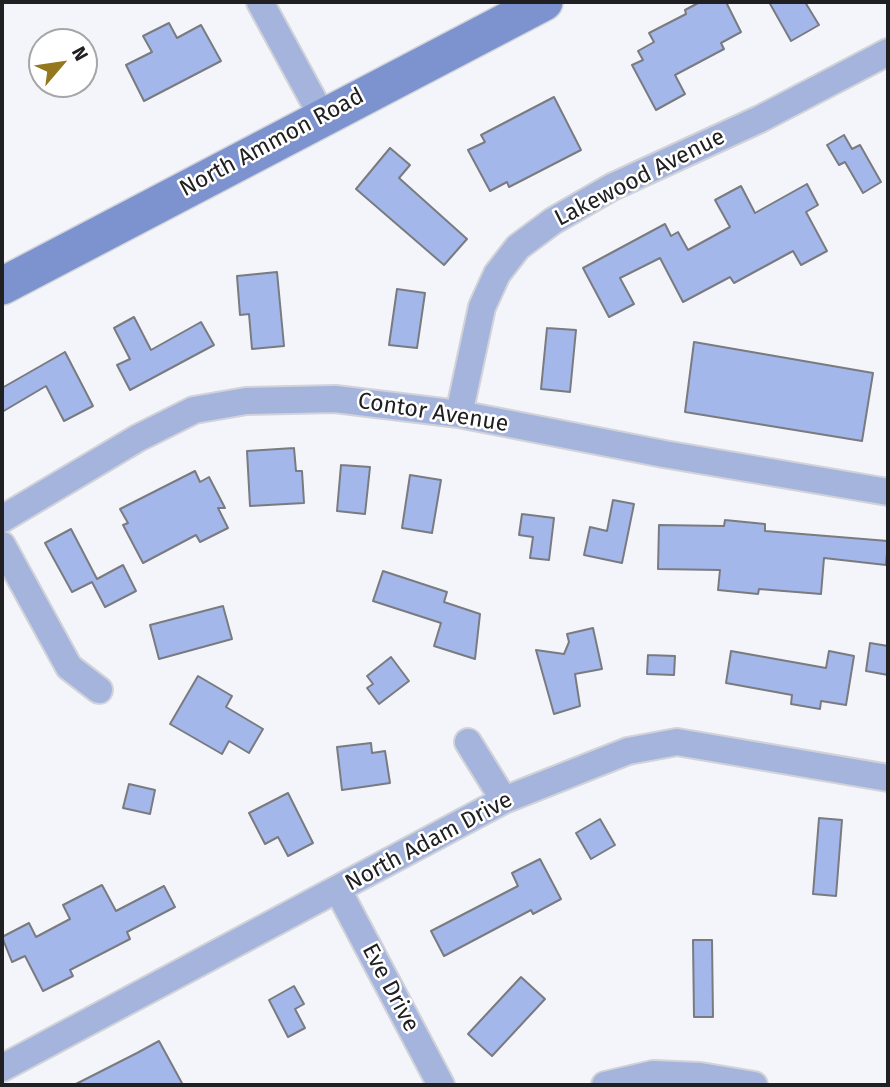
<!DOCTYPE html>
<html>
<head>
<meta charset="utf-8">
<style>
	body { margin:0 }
	#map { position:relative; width:890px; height:1087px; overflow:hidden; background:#f3f5fb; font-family:"Fira Sans",sans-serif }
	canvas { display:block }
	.frame { position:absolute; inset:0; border:4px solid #202022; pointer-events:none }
	.north { position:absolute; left:28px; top:28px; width:70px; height:70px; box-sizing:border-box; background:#fff; border:2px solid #a6a6a7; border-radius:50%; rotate:61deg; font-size:19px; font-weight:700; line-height:28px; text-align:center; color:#202022 }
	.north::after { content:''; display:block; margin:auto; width:24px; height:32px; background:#95771f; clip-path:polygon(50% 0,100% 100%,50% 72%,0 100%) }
</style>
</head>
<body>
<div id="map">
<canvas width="890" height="1087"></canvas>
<div class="frame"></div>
<div class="north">N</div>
</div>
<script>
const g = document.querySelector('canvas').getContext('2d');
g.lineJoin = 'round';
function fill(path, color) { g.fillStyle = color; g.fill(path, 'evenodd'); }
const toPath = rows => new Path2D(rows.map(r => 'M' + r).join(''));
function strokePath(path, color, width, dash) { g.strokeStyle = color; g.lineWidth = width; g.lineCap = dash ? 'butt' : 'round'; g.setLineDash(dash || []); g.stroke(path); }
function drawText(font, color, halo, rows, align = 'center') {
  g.font = font + ' "Fira Sans",sans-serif'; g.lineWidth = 5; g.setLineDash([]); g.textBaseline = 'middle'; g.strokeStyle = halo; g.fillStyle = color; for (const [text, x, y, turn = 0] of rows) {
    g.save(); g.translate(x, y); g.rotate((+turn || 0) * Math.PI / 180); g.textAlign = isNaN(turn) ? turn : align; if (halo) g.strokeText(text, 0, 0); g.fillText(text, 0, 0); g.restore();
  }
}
const building = toPath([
	[700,2,726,2,741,32,721,43,724,49,675,75,685,94,656,110,632,65,643,60,638,51,654,42,649,33,686,14,685,10,700,2],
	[769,2,805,2,819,25,791,41,769,2],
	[169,23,177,38,201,25,221,61,144,101,126,65,152,52,143,36,169,23],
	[554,97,581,150,509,187,507,182,490,191,468,150,485,142,481,135,554,97],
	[844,135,852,149,860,145,881,182,863,193,845,162,839,165,827,145,844,135],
	[390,148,410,165,399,178,467,239,444,265,356,189,390,148],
	[807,184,818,205,806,212,827,251,801,265,793,251,734,283,730,277,683,302,660,258,620,278,634,304,609,317,583,268,665,224,671,236,678,232,688,250,730,227,715,200,741,186,755,213,807,184],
	[277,272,284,346,252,349,249,314,240,315,237,276,277,272],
	[397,289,425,293,417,348,389,345,397,289],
	[134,317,151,350,201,322,214,345,130,390,117,365,130,359,114,328,134,317],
	[547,328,576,330,570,392,541,389,547,328],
	[694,342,873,373,862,441,685,412,694,342],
	[65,352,93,406,64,421,46,386,2,412,2,388,65,352],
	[294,448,296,471,302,471,304,503,250,506,247,451,294,448],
	[341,465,370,467,365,514,337,511,341,465],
	[195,471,200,482,209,477,225,508,218,508,228,528,200,542,196,535,143,563,123,525,128,523,120,509,195,471],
	[410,475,441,480,432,533,402,528,410,475],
	[613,500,634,504,622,563,584,555,590,527,607,531,613,500],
	[522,514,554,518,549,560,530,558,533,537,519,535,522,514],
	[725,520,765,524,765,531,888,541,886,565,824,558,821,594,759,589,758,594,718,590,720,570,658,569,659,525,724,526,725,520],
	[71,529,97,579,123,565,136,591,105,607,92,582,72,592,45,543,71,529],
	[383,571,447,592,444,602,480,614,475,659,434,646,441,623,373,601,383,571],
	[223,606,232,639,159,659,150,625,223,606],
	[593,628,602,669,575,674,580,706,554,714,536,650,564,654,569,642,567,634,593,628],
	[870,643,888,646,888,675,866,671,870,643],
	[731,651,826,668,829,651,854,656,846,705,821,701,820,709,791,704,792,695,726,683,731,651],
	[648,655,675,656,674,675,647,674,648,655],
	[391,657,409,681,379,704,367,688,373,684,367,676,391,657],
	[198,676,232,696,226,707,263,729,249,753,229,741,222,754,170,724,198,676],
	[371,743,372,753,385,751,390,783,342,790,337,747,371,743],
	[129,784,155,790,150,814,123,808,129,784],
	[288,793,313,843,288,856,278,837,265,844,249,813,288,793],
	[819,818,842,820,836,896,813,894,819,818],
	[600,819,615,845,591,859,576,833,600,819],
	[540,859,561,899,533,914,531,910,444,956,431,931,518,886,512,873,540,859],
	[102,885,116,911,164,886,175,907,127,932,130,939,70,970,73,976,43,991,25,956,12,962,2,937,29,923,36,937,70,919,63,905,102,885],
	[693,940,712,940,713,1017,694,1017,693,940],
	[521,977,545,999,492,1056,468,1034,521,977],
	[294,986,304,1004,295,1009,305,1028,288,1037,269,1000,294,986],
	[159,1041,183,1085,74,1085,137,1053,159,1041]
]);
const minor = toPath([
	[260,2,322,116],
	[459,414,482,307,497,274,518,247,553,221,612,187,760,119,888,52],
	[2,519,138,438,194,410,246,401,335,399,459,414,664,454,888,492],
	[2,545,69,667,99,690],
	[468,742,504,800],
	[338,890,441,1085],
	[2,1068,504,800,628,751,677,742,888,778],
	[605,1085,653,1074,700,1076,754,1085]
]);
const secondary = toPath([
	[2,286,544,2]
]);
const streetNames = [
	["North Ammon Road",272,143,-28],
	["Lakewood Avenue",640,178,-27],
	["Contor Avenue",433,413,9],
	["North Adam Drive",429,842,-28],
	["Eve Drive",390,988,62]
];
fill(building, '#a4b7eb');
strokePath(building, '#797b7f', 2);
strokePath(minor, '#d1d3d8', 30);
strokePath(secondary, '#d1d3d8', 40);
strokePath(minor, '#a4b4dd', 26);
strokePath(secondary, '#7d93cf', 37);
drawText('23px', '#202022', '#fff', streetNames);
</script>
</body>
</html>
